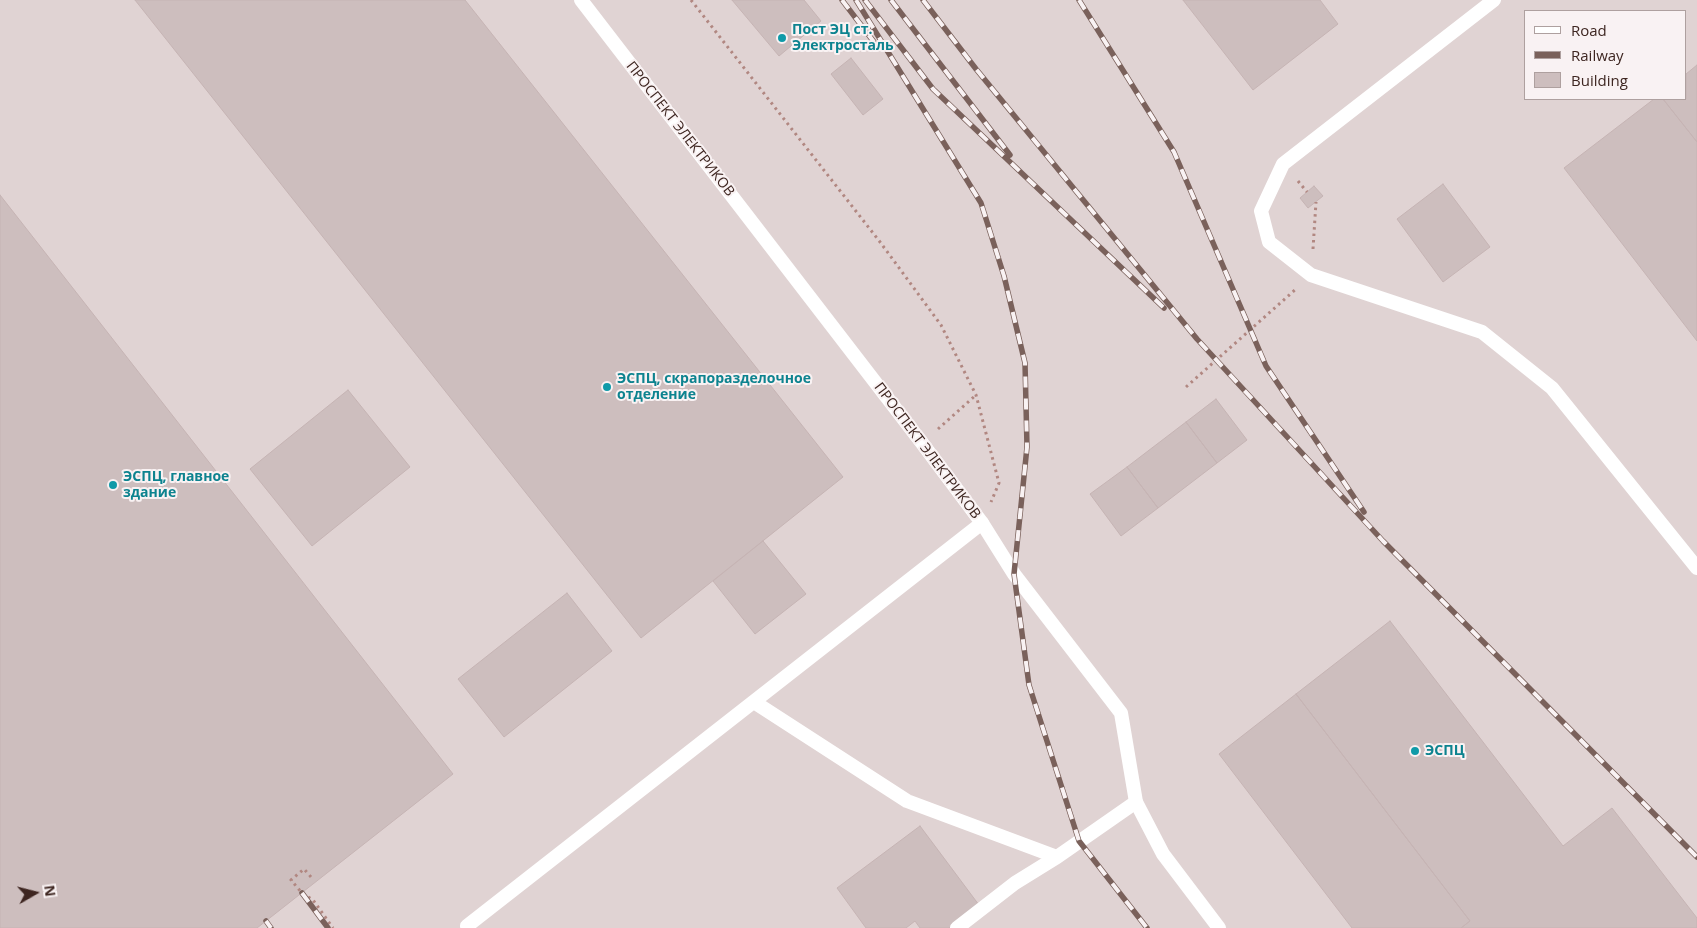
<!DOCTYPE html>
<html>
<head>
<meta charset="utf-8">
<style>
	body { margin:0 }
	#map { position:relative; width:1697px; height:928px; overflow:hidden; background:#ede2e2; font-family:"Open Sans",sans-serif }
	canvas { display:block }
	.legend { position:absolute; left:1524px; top:10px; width:162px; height:90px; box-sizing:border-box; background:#f9f2f3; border:1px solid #aea09f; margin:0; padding:6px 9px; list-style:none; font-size:15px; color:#3e2621 }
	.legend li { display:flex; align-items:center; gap:10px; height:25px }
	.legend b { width:25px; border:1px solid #aea09f }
	.north { position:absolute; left:10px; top:868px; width:50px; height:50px; -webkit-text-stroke:4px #f9f2f3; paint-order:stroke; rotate:82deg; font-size:14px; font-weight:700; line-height:20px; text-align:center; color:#3e2621 }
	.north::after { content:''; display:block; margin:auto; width:18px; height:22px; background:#3e2621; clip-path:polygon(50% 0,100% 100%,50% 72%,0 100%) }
</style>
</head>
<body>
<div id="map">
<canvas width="1697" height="928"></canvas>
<ul class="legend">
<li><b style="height:6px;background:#fff"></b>Road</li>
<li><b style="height:6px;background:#7a615b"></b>Railway</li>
<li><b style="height:14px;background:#cdbebe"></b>Building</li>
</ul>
<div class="north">N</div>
</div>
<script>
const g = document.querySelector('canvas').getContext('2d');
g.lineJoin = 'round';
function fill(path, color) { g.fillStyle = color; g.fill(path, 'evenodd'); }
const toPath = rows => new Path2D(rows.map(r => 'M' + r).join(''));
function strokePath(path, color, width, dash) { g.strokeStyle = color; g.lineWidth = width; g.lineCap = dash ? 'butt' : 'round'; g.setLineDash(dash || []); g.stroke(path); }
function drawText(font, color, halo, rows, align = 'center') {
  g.font = font + ' "Open Sans",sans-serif'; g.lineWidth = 4; g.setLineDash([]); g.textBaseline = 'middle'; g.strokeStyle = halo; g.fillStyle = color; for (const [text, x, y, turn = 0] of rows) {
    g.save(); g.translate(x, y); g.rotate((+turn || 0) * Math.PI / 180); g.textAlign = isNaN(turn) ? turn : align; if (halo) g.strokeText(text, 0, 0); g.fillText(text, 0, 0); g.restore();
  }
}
const built = toPath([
	[0,0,1697,0,1697,928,0,928],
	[1526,11,1686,11,1686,99,1526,99]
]);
const building = toPath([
	[135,0,465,0,843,477,641,638,135,0],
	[732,0,804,0,821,21,779,56,732,0],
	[1183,0,1320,0,1338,24,1253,90,1183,0],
	[851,58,883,99,863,115,831,74,851,58],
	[1697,65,1697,142,1663,99,1686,99,1686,74,1697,65],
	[1654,99,1663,99,1697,142,1697,341,1564,168,1654,99],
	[1443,184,1490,247,1443,282,1397,219,1443,184],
	[1314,186,1323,196,1308,208,1300,198,1314,186],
	[0,195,453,774,257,928,0,928,0,195],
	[348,390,410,467,312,546,250,469,348,390],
	[1216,399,1247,440,1217,463,1186,422,1216,399],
	[1186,422,1217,463,1158,508,1127,467,1186,422],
	[1127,467,1158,508,1121,536,1090,494,1127,467],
	[763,541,806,594,755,634,713,581,763,541],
	[567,593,612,651,504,737,458,679,567,593],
	[1390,621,1563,846,1612,808,1697,918,1697,928,1461,928,1470,921,1296,694,1390,621],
	[1296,694,1470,921,1461,928,1352,928,1219,754,1296,694],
	[920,826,979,905,949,928,920,928,915,921,906,928,866,928,837,888,920,826]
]);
const path = toPath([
	[691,0,880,242,941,325,976,395,999,483,991,502],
	[1298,181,1307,192],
	[1313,249,1316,202],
	[1186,387,1296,289],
	[938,429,976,395],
	[311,877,304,869,291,880,302,893,313,900,333,928]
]);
const service = toPath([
	[1494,0,1283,164,1261,211,1269,242,1311,275,1482,332,1552,388,1697,568],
	[754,702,907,801,1057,857],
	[467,926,982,523],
	[957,928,1015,883,1057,857,1136,802]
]);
const minor = toPath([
	[581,0,922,443,982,523,1014,574,1121,713,1136,802,1163,854,1219,928]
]);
const rail = toPath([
	[842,0,874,42],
	[856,0,981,203,1004,276,1025,363,1027,447,1014,574,1029,685,1079,841,1147,928],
	[865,0,933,89,1164,308],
	[891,0,1010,155],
	[923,0,976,69,1197,339,1383,541,1697,857],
	[1079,0,1174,152,1266,366,1364,512],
	[302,893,328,928],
	[266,921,271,928]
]);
const markers = [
	[782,38,5,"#0f9aa8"],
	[607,387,5,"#0f9aa8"],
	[113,485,5,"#0f9aa8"],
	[1415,751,5,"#0f9aa8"]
];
const cultureNames = [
	["Пост ЭЦ ст.",792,30],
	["Электросталь",792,46],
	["ЭСПЦ, скрапоразделочное",617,379],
	["отделение",617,395],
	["ЭСПЦ, главное",123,477],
	["здание",123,493],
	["ЭСПЦ",1425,751]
];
const streetNames = [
	["ПРОСПЕКТ ЭЛЕКТРИКОВ",680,129,52],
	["ПРОСПЕКТ ЭЛЕКТРИКОВ",927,451,53]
];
fill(built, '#e0d3d3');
fill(building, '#cdbebe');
strokePath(building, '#c6b4b4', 1);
strokePath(path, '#b18781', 3, [2.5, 4]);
strokePath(service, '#fff', 14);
strokePath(minor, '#fff', 14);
strokePath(rail, '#7a615b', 5.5);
strokePath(rail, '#f9f2f3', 4, [11]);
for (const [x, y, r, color] of markers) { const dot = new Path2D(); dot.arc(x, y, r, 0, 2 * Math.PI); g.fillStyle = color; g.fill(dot); strokePath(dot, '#f9f2f3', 2); }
drawText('bold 14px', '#0d838f', '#f9f2f3', cultureNames, 'left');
drawText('14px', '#3e2621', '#f9f2f3', streetNames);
</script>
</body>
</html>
